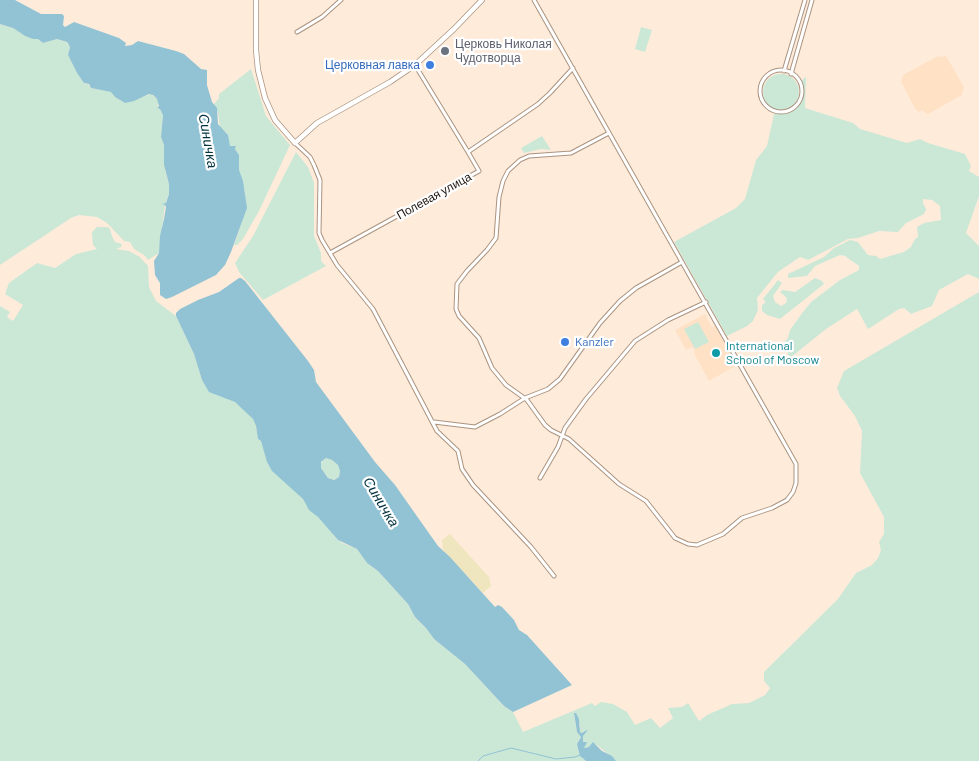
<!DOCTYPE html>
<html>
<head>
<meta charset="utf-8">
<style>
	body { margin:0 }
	canvas { display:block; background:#ffebda }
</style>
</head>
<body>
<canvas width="979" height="761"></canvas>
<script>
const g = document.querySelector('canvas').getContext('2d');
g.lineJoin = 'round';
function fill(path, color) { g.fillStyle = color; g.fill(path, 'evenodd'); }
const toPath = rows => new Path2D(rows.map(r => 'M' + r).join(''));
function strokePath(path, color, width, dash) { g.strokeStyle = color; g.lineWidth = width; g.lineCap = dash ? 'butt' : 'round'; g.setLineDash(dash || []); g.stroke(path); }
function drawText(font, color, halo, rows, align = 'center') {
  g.font = font + ' Barlow,sans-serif'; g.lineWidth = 4.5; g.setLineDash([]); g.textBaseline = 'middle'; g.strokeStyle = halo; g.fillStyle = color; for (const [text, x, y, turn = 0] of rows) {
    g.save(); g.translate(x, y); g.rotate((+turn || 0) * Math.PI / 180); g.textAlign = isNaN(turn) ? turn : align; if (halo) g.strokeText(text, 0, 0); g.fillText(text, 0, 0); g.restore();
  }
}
const built = toPath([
	[938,56,941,57,946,56,964,87,962,95,928,114,925,113,923,110,919,112,916,110,901,82,903,75],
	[705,314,712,327,715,326,737,365,709,381,695,355,693,347,686,350,675,330]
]);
const green = toPath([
	[0,24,13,28,25,36,33,39,38,39,43,43,57,39,66,42,70,47,68,55,77,73,82,80,85,84,88,84,91,88,112,92,115,97,125,103,151,94,159,101,157,108,160,108,163,115,161,137,164,145,164,165,169,184,169,194,165,205,159,253,148,260,144,255,134,249,130,242,124,241,107,223,97,217,79,215,71,218,0,265],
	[641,27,652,30,645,52,635,49],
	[251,69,266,116,290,145,259,211,243,239,237,245,234,245,242,222,245,192,239,172,239,156,235,149,236,146,230,146,226,132,220,128,218,113,214,104,219,98,219,94],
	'763 92a18 18 0 1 1 36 0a18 18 0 1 1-36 0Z',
	[806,77,805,108,853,123,860,129,907,143,920,139,928,143,965,154,971,166,969,171,979,177,979,196,966,233,979,246,979,279,968,274,939,290,932,306,911,314,904,308,899,309,868,329,857,309,826,329,790,358,783,344,788,338,790,330,803,312,811,302,840,280,859,270,859,266,845,256,840,255,815,266,807,276,788,278,788,274,824,257,834,248,850,240,858,242,868,255,876,256,880,259,904,252,911,247,915,239,918,237,917,227,924,223,941,220,940,206,932,200,923,199,923,203,926,209,924,214,906,223,898,232,879,231,858,238,848,239,808,260,800,257,778,272,757,298,758,310,753,321,747,326,727,336,674,242,736,208,745,199,756,160,767,146,774,114,786,114,791,112,801,103,804,90,801,81],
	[542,136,551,150,541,149,524,153,521,148],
	[296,152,308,167,314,183,314,236,321,253,321,261,326,266,263,300,239,272,235,263,253,236],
	[97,227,108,227,110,229,112,236,115,242,122,244,121,247,116,249,129,251,140,257,148,266,149,287,156,301,176,316,194,354,202,380,241,406,253,419,256,426,258,439,261,441,269,466,303,499,307,506,330,529,335,537,342,543,357,549,367,563,378,571,408,604,415,617,426,628,434,639,465,664,504,706,513,712,523,732,592,703,595,706,601,702,613,704,627,712,635,725,651,718,660,728,673,718,668,708,682,707,688,703,699,721,707,715,732,704,749,703,765,695,770,688,764,681,764,672,838,599,856,573,872,565,878,558,881,550,879,542,884,534,884,517,860,473,862,431,855,416,840,396,837,388,844,371,979,292,979,761,616,761,597,745,593,744,589,747,584,748,585,745,583,742,583,737,584,731,581,733,580,732,580,724,574,714,577,732,581,736,577,744,582,758,586,761,0,761,0,306,10,312,7,317,13,321,23,305,5,294,9,283,37,263,55,268,76,254,97,249,93,245,92,235,92,232],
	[815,278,822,281,824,284,780,319,767,315,762,311,762,305,766,302,763,299,778,280,782,283,773,296,775,302,781,306,786,303,787,298,780,292,783,290,795,292],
	[698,322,709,342,695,349,684,329],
	[326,458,332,460,338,465,340,471,339,477,333,480,328,478,321,468,321,463]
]);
const sand = toPath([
	[450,534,489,577,491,586,483,593,443,550,442,540]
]);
const water = toPath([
	[0,0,15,0,41,14,62,14,64,16,63,25,65,27,74,22,119,38,126,43,125,46,132,45,138,41,176,51,184,54,201,69,207,70,207,85,212,102,217,108,218,124,228,135,230,146,236,146,235,149,239,155,239,170,243,181,247,208,231,252,225,265,216,275,172,297,166,299,160,295,160,283,155,275,154,261,159,253,160,236,164,219,166,207,165,205,162,204,166,203,169,194,169,184,164,165,164,145,161,137,163,115,160,109,157,108,159,106,157,99,153,95,149,94,134,101,125,103,115,97,111,92,91,88,89,84,84,83,77,73,68,55,70,47,67,42,57,39,43,43,38,39,33,39,25,36,13,28,0,24],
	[239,278,241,278,245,281,308,361,314,370,316,382,375,462,395,485,438,546,450,557,495,607,498,605,502,607,514,620,519,630,527,635,572,685,513,712,504,706,465,664,434,639,426,628,415,617,408,604,378,571,367,563,357,549,338,540,318,517,309,510,303,499,272,471,267,462,261,441,258,439,256,426,253,419,235,402,209,392,202,380,194,354,176,316,176,313,180,309,198,300,219,292],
	[326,458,332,460,338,465,340,471,339,477,334,480,328,478,321,468,321,462],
	[574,713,576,713,579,719,580,732,581,733,588,730,583,736,583,742,587,742,584,748,589,747,593,742,602,751,612,756,616,761,586,761,580,756,577,744,581,737,577,732]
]);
const stream = toPath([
	[478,761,483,756,511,748,556,759,575,757,580,755]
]);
const minor = toPath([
	[534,0,796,464,796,483,793,492,787,500,772,508,742,518,723,534,697,545,688,544,675,538,646,501,619,484,569,439,551,430,545,425,527,400,506,385,492,368,479,338,459,316,456,309,457,284,467,271,487,250,496,238,499,197,503,181,508,171,520,160,529,156,571,153,609,133],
	[297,32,322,17,341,0],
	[415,65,468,152],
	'760 91a21 21 0 1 1 42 0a21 21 0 1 1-42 0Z',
	[784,71,805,0],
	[791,74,812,0],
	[295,143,310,157,314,165,320,180,319,233,322,240,337,265,373,309,437,431,458,451,462,469,473,485,531,547,554,576],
	[330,253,479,171,468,152,538,104,550,93,573,68],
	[434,422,475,427,500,414,525,398,548,389,560,379,600,323,620,301,636,288,682,262],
	[540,478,558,447,565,428,586,399,635,341,668,320,706,302]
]);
const tertiary = toPath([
	[256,0,256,50,258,70,265,98,275,120,295,143,317,123,390,82,415,65,454,29,482,0]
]);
const markers = [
	[445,51,5,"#6b7280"],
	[430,65,5,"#3f7fe0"],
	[565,342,5,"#3f7fe0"],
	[716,353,5,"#0f9aa8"]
];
const worshipNames = [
	["Церковь Николая",455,44],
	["Чудотворца",455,58]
];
const shopNames = [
	["Церковная лавка",420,65],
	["Kanzler",575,342,"left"]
];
const streetNames = [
	["Полевая улица",434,196,-29]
];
const cultureNames = [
	["International",726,346],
	["School of Moscow",726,360]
];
const waterNames = [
	["Синичка",208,141,80],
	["Синичка",381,502,59]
];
fill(built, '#ffe1c6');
fill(green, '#cbe8d7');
fill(sand, '#efe6c0');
fill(water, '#91c3d5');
strokePath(stream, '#91c3d5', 1);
strokePath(minor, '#aa9480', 5);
strokePath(tertiary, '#aa9480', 6);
strokePath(minor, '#fff', 3);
strokePath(tertiary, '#fff', 4.5);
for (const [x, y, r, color] of markers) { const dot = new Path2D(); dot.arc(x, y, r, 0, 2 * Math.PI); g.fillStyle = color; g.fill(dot); strokePath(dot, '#fff', 2); }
drawText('12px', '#5b616d', '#fff', worshipNames, 'left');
drawText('12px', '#366cbe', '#fff', shopNames, 'right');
drawText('12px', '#211811', '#fff', streetNames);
drawText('12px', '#0d838f', '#fff', cultureNames, 'left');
drawText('italic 14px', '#023240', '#fff', waterNames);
</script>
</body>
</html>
